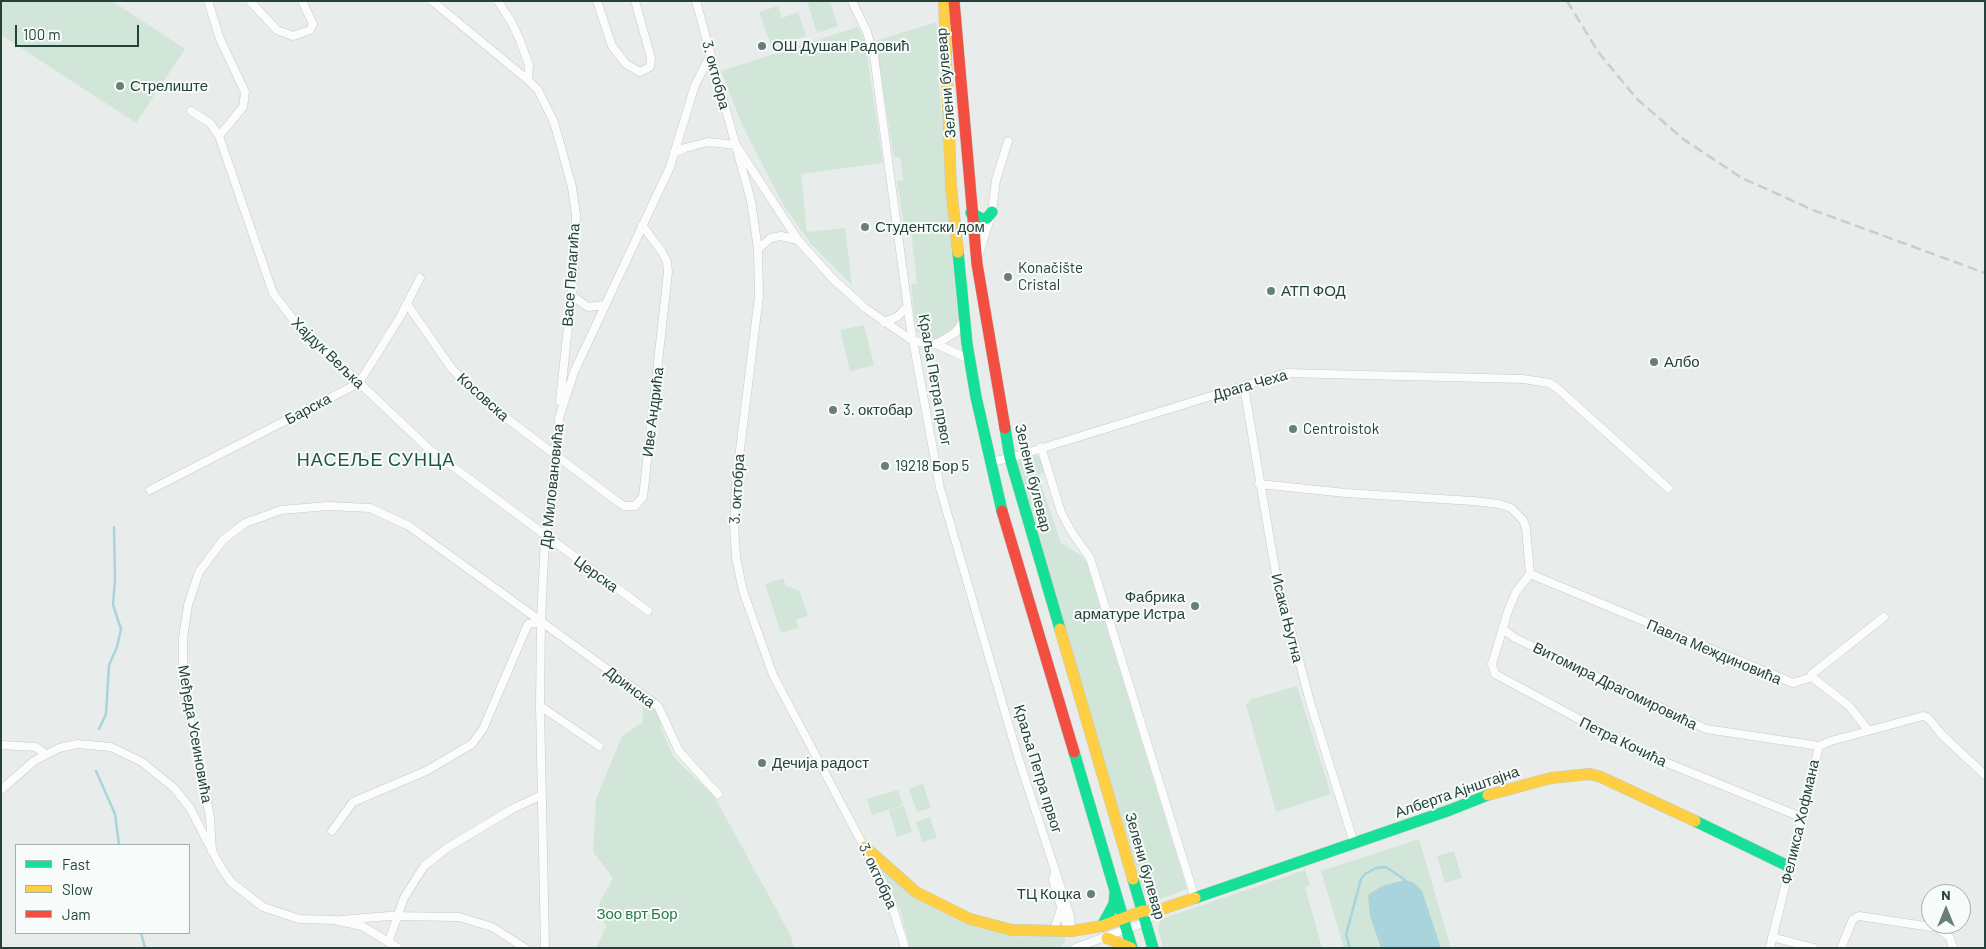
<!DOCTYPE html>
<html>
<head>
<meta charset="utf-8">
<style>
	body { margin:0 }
	#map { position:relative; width:1986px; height:949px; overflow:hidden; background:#e8edeb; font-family:Barlow,sans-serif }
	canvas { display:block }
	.frame { position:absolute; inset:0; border:2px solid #24423a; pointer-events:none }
	.legend { position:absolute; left:15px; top:844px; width:175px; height:90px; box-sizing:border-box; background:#f7fbf9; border:1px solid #a3b1ad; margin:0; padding:6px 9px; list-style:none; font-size:15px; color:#24423a }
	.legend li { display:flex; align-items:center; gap:10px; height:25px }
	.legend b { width:25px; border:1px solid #a3b1ad }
	.north { position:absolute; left:1921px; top:884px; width:50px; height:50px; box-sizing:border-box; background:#f7fbf9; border:1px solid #a3b1ad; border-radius:50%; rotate:0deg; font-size:14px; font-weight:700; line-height:20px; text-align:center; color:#24423a }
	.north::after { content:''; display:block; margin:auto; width:18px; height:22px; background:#697e78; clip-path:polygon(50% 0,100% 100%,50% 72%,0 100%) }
	.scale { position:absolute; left:15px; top:25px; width:124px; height:22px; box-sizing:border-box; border:2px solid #24423a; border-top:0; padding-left:6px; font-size:15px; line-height:18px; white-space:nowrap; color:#24423a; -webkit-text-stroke:4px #f7fbf9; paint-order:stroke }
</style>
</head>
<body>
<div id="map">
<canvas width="1986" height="949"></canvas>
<div class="frame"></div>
<ul class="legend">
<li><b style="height:6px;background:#16e098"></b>Fast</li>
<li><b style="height:6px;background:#ffcf43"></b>Slow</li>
<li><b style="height:6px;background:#f24e42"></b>Jam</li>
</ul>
<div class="north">N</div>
<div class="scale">100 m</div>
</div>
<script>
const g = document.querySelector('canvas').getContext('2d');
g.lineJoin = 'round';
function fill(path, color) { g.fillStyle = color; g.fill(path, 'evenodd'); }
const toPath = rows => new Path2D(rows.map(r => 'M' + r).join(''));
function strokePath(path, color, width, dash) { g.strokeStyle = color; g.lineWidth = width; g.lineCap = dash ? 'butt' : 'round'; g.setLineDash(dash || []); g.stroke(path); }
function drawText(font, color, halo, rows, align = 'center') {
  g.font = font + ' Barlow,sans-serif'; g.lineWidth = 4; g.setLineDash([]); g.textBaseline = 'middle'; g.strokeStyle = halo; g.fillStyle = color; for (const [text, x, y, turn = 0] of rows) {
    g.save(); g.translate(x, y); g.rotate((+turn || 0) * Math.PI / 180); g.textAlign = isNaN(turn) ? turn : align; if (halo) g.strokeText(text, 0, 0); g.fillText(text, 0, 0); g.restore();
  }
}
const green = toPath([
	[1,1,112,1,185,49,136,123,1,35],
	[807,1,830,1,838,26,817,33],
	[778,6,782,18,798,12,806,36,772,48,759,12],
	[937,22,939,83,958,322,946,335,932,339,923,336,916,330,911,284,917,283,911,232,905,232,897,181,903,180,900,157,894,158,875,41],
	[858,27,865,42,883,163,801,174,807,232,845,228,852,285,811,244,784,206,743,127,721,71],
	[864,325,874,365,850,371,840,330],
	[1037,455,1044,466,1043,473,1038,475,1061,543,1079,554,1086,561,1089,570,1187,889,1155,901,1148,899,1144,892,1018,479,1018,460],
	[783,578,786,586,799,590,808,616,796,620,799,628,781,633,765,584],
	[1297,686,1331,794,1276,812,1246,705,1251,699],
	[642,696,659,713,662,730,674,758,714,796,791,936,794,948,596,948,606,927,599,904,613,878,593,852,596,799,622,736,643,722],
	[923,784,931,808,917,812,909,789],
	[898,790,903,805,872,815,867,799],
	[904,806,912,832,897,837,889,810],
	[930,817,937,838,922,842,916,822],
	[1419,839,1451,948,1344,948,1321,871],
	[1454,851,1462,878,1445,883,1437,856],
	[879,866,917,898,958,920,979,928,1021,937,1065,935,1065,941,1060,948,910,948,901,912],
	[1305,870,1310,885,1305,887,1322,948,1163,948,1158,929,1161,919]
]);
const water = toPath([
	[1405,880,1413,882,1422,891,1441,948,1381,948,1370,916,1368,895,1382,886]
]);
const stream = toPath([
	[99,729,106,714,109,665,117,647,121,629,113,605,115,580,114,527],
	[96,771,115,814,119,845],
	[141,933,145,948],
	[1350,948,1346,935,1361,879,1365,874,1376,868,1386,867,1405,880]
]);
const street = toPath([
	[208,1,220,39,245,92,243,107,219,136],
	[250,1,277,30,293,36,310,30,313,24,302,1],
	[432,1,528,80],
	[498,1,512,23,519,38,529,65,528,80,538,90,554,122,572,187,576,215,574,271,560,401],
	[597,1,612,46,626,64,640,72,650,67,651,58,635,1],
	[696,1,751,201,758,249,759,296,736,482,734,525,736,557,743,591,773,675,888,892,905,948],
	[852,1,867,32,874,56,910,324,940,488,1018,757,1070,916,1071,928],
	[191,111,210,123,219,136,273,293,295,322,429,449,648,611],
	[674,153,685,148,708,142,736,145,798,240,833,279,865,308,913,341,936,344,969,359],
	[758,249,771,238,781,236,798,240],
	[978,257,992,212,996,180,1008,141],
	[571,295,588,307,605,305],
	[407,304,452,369,485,402,618,502,624,506,635,506,643,497,668,272,667,262,662,252,642,225],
	[884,322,897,317,907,307],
	[936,344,955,333,964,320],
	[1244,387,1275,569,1310,702,1354,843],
	[1041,447,1061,512,1071,531,1090,558,1195,898],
	[990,462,1010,458,1286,373,1523,379,1549,383,1557,388,1668,488],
	[1259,484,1346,493,1473,501,1499,504,1511,508,1523,520,1526,528,1530,574,1516,592,1508,611,1492,664,1495,674,1640,752,1801,817],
	[150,490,359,383,400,317,420,278],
	[1530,574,1793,683,1812,677,1812,674,1884,617],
	[1504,630,1515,638,1706,729,1819,746],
	[1812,677,1849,706,1868,730],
	[540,706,599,746],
	[1,745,36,747,45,754],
	[1,790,34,761,59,748,77,744,111,747,142,762,174,788,190,808,219,864,231,882,263,907,299,919,334,920,362,926,398,948],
	[332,831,353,802,426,771,472,744,483,729,528,624,541,622],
	[212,851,210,817,183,683,183,638,188,605,199,572,223,540,245,523,281,510,328,506,370,508,409,526,658,706,679,751,718,794],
	[1055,872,1053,880,1064,916,1066,924,1071,928],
	[340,920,389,916,459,917,492,927,525,948],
	[1053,932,1061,909],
	[1772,937,1814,948],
	[389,940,404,898,424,866,447,848,512,809,542,795],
	[545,948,540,706,541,622,544,556,559,418,574,372,670,167,695,85,710,56],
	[1075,948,1146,922,1156,911],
	[1770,948,1819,746,1831,741,1923,716,1928,718,1942,735,1985,775],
	[1841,948,1853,919,1859,916,1938,928,1950,938,1953,948]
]);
const fast = toPath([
	[971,213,982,219,987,218,992,212],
	[958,252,967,344,976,397,1002,511],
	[1005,428,1010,458,1060,629],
	[1074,752,1132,948],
	[1695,821,1790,867],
	[1133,879,1153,948],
	[1195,898,1450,810,1488,795],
	[1102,926,1114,904,1115,893]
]);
const slow = toPath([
	[944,1,951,186,958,252],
	[1060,629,1133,879],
	[1488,795,1551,778,1590,774,1601,777,1695,821],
	[865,847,916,892,970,919,1012,930,1072,931,1102,926,1143,911,1156,911,1195,898],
	[1107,938,1131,948]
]);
const jam = toPath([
	[954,1,977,264,1005,428],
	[1002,511,1074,752]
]);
const rail = toPath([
	[1567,1,1599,53,1637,99,1683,139,1742,178,1813,210,1985,273]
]);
const markers = [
	[762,46,5,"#697e78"],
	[120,86,5,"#697e78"],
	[865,227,5,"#697e78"],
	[1008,277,5,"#697e78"],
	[1271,291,5,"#697e78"],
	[1654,362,5,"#697e78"],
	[833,410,5,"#697e78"],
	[1293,429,5,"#697e78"],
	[885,466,5,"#697e78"],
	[1195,606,5,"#697e78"],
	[762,763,5,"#697e78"],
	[1091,894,5,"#697e78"]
];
const poiNames = [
	["ОШ Душан Радовић",772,46],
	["Стрелиште",130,86],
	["Студентски дом",875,227],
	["Konačište",1018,268],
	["Cristal",1018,285],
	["АТП ФОД",1281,291],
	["Албо",1664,362],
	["3. октобар",843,410],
	["Centroistok",1303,429],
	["19218 Бор 5",895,466],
	["Фабрика",1185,597,"right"],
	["арматуре Истра",1185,614,"right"],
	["Дечија радост",772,763],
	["ТЦ Коцка",1081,894,"right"]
];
const streetNames = [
	["3. октобра",716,75,75],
	["Зелени булевар",946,83,-95],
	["Васе Пелагића",571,275,-86],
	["Хајдук Вељка",328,353,44],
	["Краља Петра првог",935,380,80],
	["Драга Чеха",1250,385,-16],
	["Косовска",483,397,42],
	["Барска",308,409,-28],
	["Иве Андрића",653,412,-83],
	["Зелени булевар",1033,478,76],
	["Др Миловановића",552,486,-84],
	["3. октобра",737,489,-86],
	["Церска",596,574,36],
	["Исака Њутна",1287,618,76],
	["Павла Междиновића",1714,652,23],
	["Витомира Драгомировића",1615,686,26],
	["Дринска",630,687,37],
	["Међеда Усеиновића",195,734,80],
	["Петра Кочића",1623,742,26],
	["Краља Петра првог",1038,769,73],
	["Алберта Ајнштајна",1457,792,-19],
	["Феликса Хофмана",1800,822,-77],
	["Зелени булевар",1145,866,74],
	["3. октобра",878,876,65]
];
const parkNames = [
	["Зоо врт Бор",637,914]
];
const quarterNames = [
	["НАСЕЉЕ СУНЦА",376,460]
];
fill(green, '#d1e6d8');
fill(water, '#a9d4db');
strokePath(stream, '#a9d4db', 2.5);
strokePath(street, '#c5cac8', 9);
strokePath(fast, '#c3cbc8', 12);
strokePath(slow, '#c3cbc8', 12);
strokePath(jam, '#c3cbc8', 12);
strokePath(street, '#fcfcfc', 8);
strokePath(fast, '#16e098', 11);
strokePath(slow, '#ffcf43', 11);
strokePath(jam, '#f24e42', 11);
strokePath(rail, '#c9cdcc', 2.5, [10, 5]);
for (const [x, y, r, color] of markers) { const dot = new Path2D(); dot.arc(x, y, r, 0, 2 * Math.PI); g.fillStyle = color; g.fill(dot); strokePath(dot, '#f7fbf9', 2); }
drawText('15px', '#24423a', '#f7fbf9', poiNames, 'left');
drawText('15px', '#24423a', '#f7fbf9', streetNames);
drawText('15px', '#2d7a4b', '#f7fbf9', parkNames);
g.letterSpacing = '1px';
drawText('18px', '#1f5548', '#f7fbf9', quarterNames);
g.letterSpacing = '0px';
</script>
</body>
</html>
